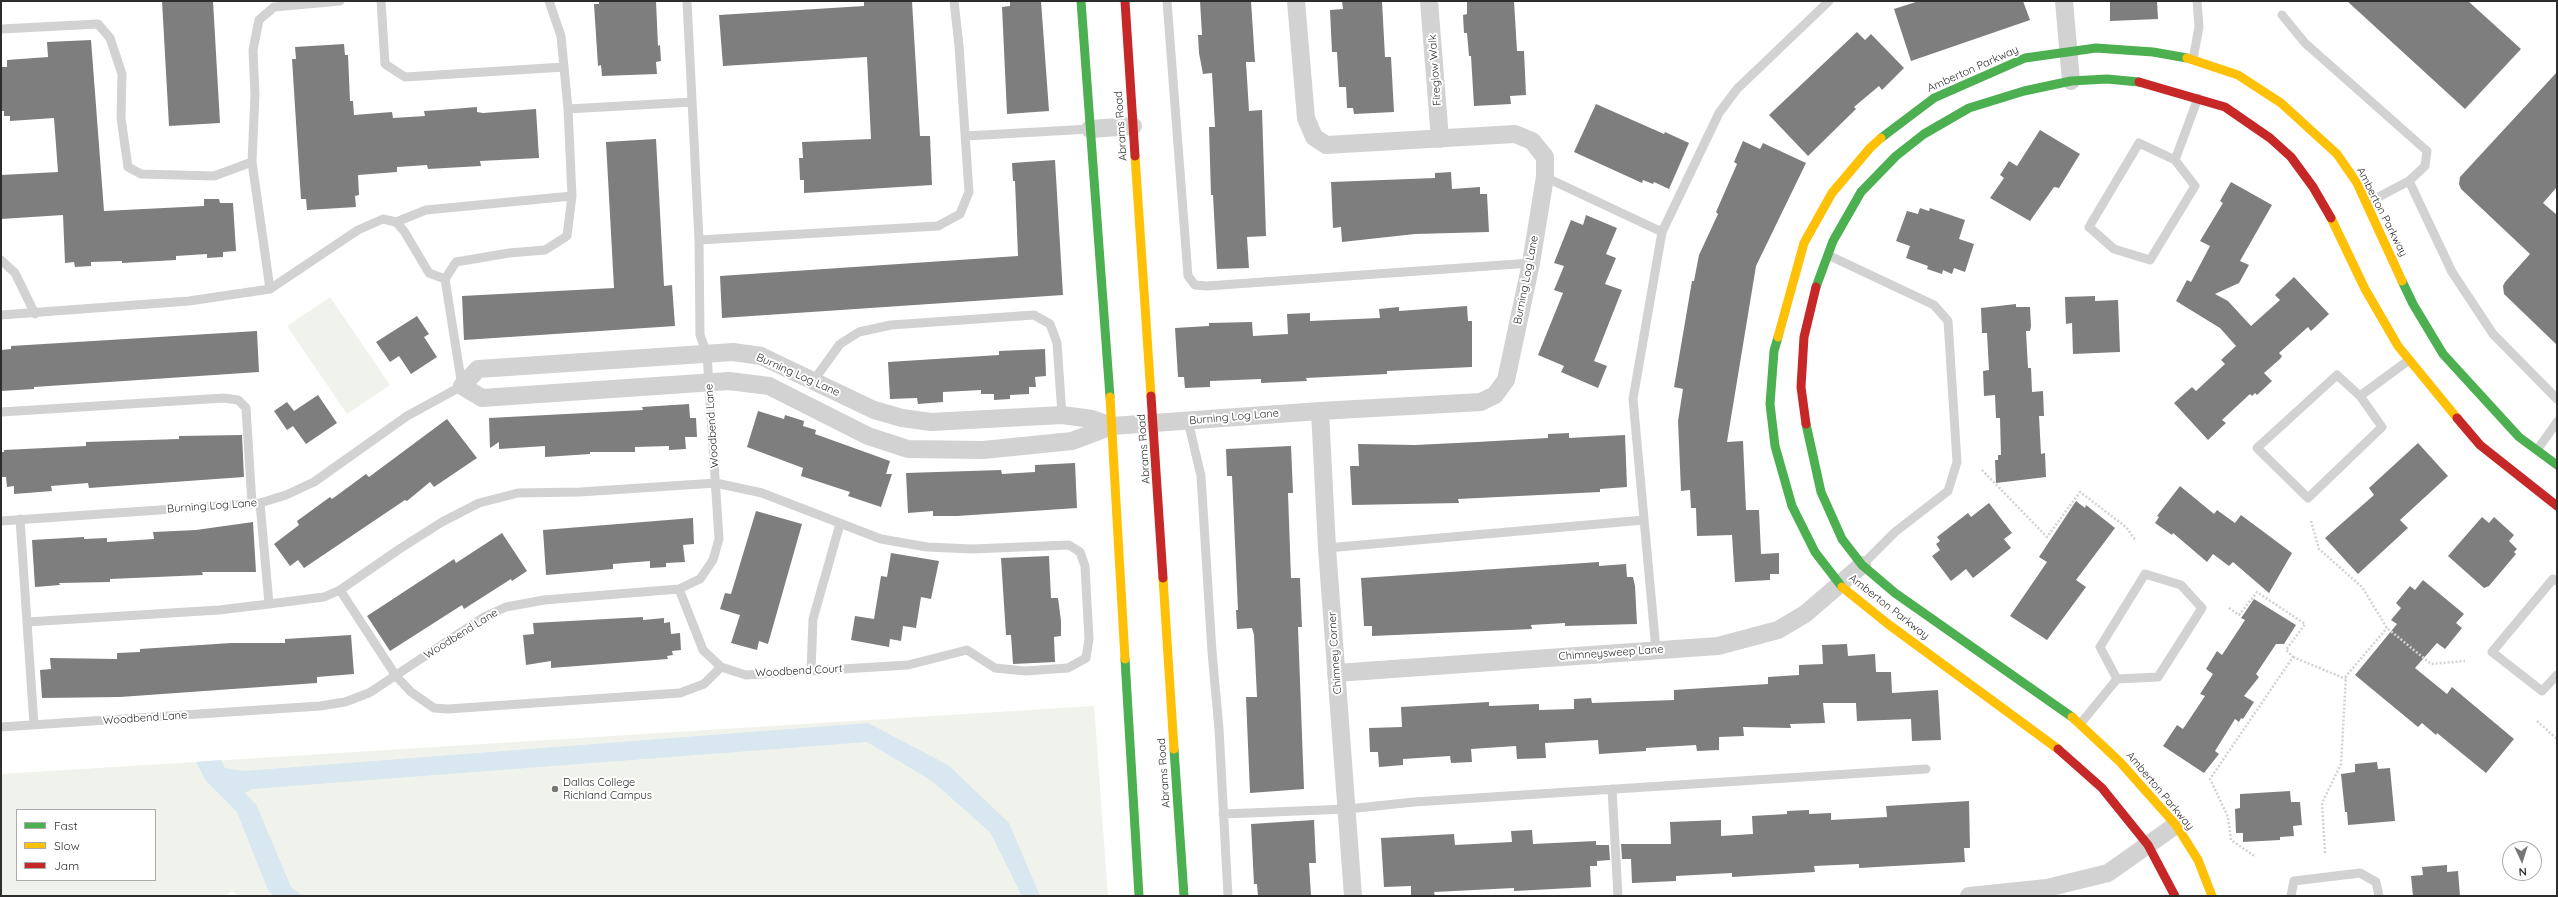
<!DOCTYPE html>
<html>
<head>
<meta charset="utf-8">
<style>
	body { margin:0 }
	#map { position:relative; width:2558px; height:897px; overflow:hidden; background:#fff; font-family:Quicksand,sans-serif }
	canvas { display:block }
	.frame { position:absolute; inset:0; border:2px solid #2d2d2d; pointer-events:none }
	.legend { position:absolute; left:16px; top:809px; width:140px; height:72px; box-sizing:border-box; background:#fff; border:1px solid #ababab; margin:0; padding:5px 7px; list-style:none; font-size:12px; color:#2d2d2d }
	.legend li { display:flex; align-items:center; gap:8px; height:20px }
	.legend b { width:20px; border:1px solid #ababab }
	.north { position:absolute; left:2502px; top:841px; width:40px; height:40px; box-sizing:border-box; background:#fff; border:1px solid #ababab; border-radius:50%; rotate:176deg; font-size:11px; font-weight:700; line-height:16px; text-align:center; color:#2d2d2d }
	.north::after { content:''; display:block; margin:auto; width:14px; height:18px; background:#767676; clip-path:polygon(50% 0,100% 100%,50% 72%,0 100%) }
</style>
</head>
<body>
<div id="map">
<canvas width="2558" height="897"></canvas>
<div class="frame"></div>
<ul class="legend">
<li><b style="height:5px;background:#4caf50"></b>Fast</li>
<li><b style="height:5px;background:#ffc107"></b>Slow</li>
<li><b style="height:5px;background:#c62828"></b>Jam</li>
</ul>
<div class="north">N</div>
</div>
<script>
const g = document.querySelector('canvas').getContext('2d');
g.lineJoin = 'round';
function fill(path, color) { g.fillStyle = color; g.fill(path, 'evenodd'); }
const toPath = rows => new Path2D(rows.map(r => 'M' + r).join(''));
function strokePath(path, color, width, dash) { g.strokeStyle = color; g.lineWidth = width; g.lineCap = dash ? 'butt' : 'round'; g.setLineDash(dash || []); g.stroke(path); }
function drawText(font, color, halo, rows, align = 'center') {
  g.font = font + ' Quicksand,sans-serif'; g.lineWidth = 4; g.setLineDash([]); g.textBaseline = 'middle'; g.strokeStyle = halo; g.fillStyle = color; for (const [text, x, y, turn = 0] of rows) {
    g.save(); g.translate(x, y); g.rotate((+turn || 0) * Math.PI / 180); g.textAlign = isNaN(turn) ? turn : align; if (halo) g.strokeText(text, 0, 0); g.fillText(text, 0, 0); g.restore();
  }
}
const green = toPath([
	[330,297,390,385,347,414,287,326],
	[1094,706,1108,896,238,896,232,891,226,896,1,896,1,774],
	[17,810,155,810,155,880,17,880]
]);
const water = toPath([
	[868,723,948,765,1009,823,1040,896,1022,896,990,832,932,781,867,742,252,789,245,793,256,804,291,887,303,896,274,896,268,890,237,812,206,781,196,762,221,760,225,768,244,771]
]);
const building = toPath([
	[162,1,213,1,220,123,169,126],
	[599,1,656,1,658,46,660,45,661,61,656,62,657,74,602,76,601,65,598,66,594,4,599,4],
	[864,1,912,1,920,136,930,136,932,185,804,193,804,180,800,180,799,158,803,158,802,142,871,139,867,57,723,66,719,15,864,6],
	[1010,1,1041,1,1049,111,1007,114,1002,7,1010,6],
	[1200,1,1251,1,1255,62,1246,62,1249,111,1262,110,1266,236,1247,237,1249,268,1217,269,1213,195,1211,195,1209,127,1215,127,1212,73,1203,74,1199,53,1198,35,1202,35],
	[1342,1,1382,1,1385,57,1391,57,1394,112,1354,114,1353,108,1347,108,1346,87,1339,87,1337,52,1332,52,1330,10,1343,9],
	[1467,1,1514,1,1517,51,1524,51,1526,95,1510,96,1511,104,1474,106,1471,56,1469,56,1467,33,1464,33,1463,15,1467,14],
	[1919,1,2023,1,2030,20,1911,61,1894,9],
	[2110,1,2157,1,2158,19,2110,21],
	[2347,1,2468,1,2521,49,2465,109],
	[1857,32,1865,40,1871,34,1904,68,1882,90,1879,86,1854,107,1856,109,1808,156,1769,115],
	[91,40,104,211,204,206,204,199,219,199,220,203,233,203,236,251,223,252,223,257,207,258,207,254,176,256,176,260,122,263,122,261,91,262,91,266,75,267,74,262,65,263,63,215,1,219,1,175,58,172,54,118,10,121,10,116,4,116,4,111,1,111,1,67,7,67,7,60,48,57,47,42],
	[344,44,345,55,348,55,350,101,353,101,354,115,392,112,393,118,425,116,424,111,440,110,477,107,477,112,483,113,536,109,539,158,480,161,481,166,428,169,427,165,397,167,397,172,358,175,359,195,355,196,356,207,307,210,306,199,301,199,298,154,292,59,296,59,295,47],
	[2557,72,2557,187,2543,203,2557,215,2557,345,2504,294,2503,286,2505,282,2530,254,2461,189,2459,184,2460,177],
	[1596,104,1664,134,1665,132,1689,143,1669,189,1654,182,1653,184,1643,180,1642,183,1574,152],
	[2040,130,2080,154,2059,188,2054,187,2030,221,1990,198,2004,178,2000,175,2009,161,2017,166],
	[656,139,664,286,672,285,675,326,464,340,462,296,614,288,606,142],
	[1743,141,1760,149,1763,143,1806,163,1756,266,1727,442,1743,441,1746,510,1759,510,1761,554,1779,553,1779,574,1770,574,1770,580,1735,582,1732,535,1697,536,1696,508,1691,508,1690,490,1681,491,1678,421,1683,389,1674,387,1692,281,1694,281,1699,255,1718,214,1716,212,1737,164,1734,162],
	[1055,160,1063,295,722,318,720,276,1018,256,1015,181,1013,181,1012,163],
	[1451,172,1452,189,1480,187,1480,194,1487,194,1489,232,1415,234,1342,242,1341,227,1333,228,1331,182,1435,178,1435,173],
	[2231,182,2272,205,2240,261,2249,265,2239,283,2215,294,2228,301,2251,326,2280,300,2275,295,2294,277,2329,314,2311,331,2308,327,2279,353,2282,356,2280,359,2264,373,2272,381,2257,395,2255,393,2252,396,2250,394,2222,420,2226,423,2208,440,2174,403,2192,387,2196,391,2225,364,2221,360,2236,346,2220,328,2176,301,2187,280,2191,282,2210,246,2200,241,2223,203,2220,201],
	[1920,208,1929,211,1930,208,1965,220,1959,239,1974,244,1965,272,1954,268,1952,274,1943,270,1942,274,1927,269,1928,266,1906,258,1910,246,1896,241,1907,211,1918,214],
	[1586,215,1617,228,1606,254,1616,258,1605,284,1622,290,1594,361,1607,366,1598,388,1561,372,1564,366,1538,355,1563,293,1554,290,1564,266,1554,263,1571,220,1583,225],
	[2095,296,2095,301,2118,300,2120,352,2073,354,2072,323,2066,324,2065,297],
	[2016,304,2016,307,2030,307,2031,326,2030,331,2026,331,2028,368,2031,368,2032,392,2043,391,2044,416,2039,416,2041,454,2045,453,2046,477,1996,483,1995,460,1998,460,1998,455,2001,455,2000,418,1996,418,1995,395,1984,396,1983,371,1989,370,1987,333,1982,333,1981,308],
	[1467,306,1468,321,1472,321,1472,367,1387,371,1387,374,1306,378,1307,381,1261,383,1261,379,1210,381,1210,387,1185,388,1184,377,1178,377,1175,328,1209,326,1209,323,1252,322,1253,336,1288,334,1287,314,1310,313,1310,321,1380,318,1379,309,1399,307,1399,311],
	[417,316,429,334,424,337,437,357,411,374,399,356,390,362,376,342],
	[257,331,259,372,34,387,34,389,1,391,1,350,11,349,11,346],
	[1045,349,1046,376,1035,377,1036,387,1029,387,1029,394,1010,395,1010,399,994,400,994,394,981,394,981,390,943,392,943,402,918,404,917,398,890,399,888,362,999,355,999,351],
	[318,395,337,423,306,444,293,426,287,430,274,411,287,402,294,411],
	[689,404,690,418,696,418,697,437,685,437,686,449,669,450,669,446,635,447,635,452,590,452,590,454,545,457,545,446,499,449,499,442,490,448,489,418,643,410,642,407],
	[758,411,784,419,785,415,804,421,803,426,816,430,815,434,890,461,886,474,892,474,881,507,848,496,850,492,801,476,803,468,747,447],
	[447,419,477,458,434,487,430,482,407,501,405,500,304,568,298,560,290,566,274,544,299,525,297,521,330,497,332,499,366,474,369,477],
	[1569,433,1569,438,1625,435,1627,487,1600,489,1600,492,1458,499,1459,503,1352,505,1350,466,1359,466,1358,444,1415,445,1477,442,1548,438,1548,434],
	[242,435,244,477,89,488,88,483,51,486,52,491,14,494,14,486,7,487,6,477,1,477,1,452,4,452,4,450,86,446,86,442,179,439,179,436],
	[2418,443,2448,476,2400,520,2408,528,2358,574,2325,538,2374,495,2369,488],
	[1291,446,1293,493,1288,493,1291,578,1300,578,1302,627,1298,627,1304,789,1250,793,1246,697,1257,697,1254,635,1252,628,1237,629,1236,610,1238,610,1232,476,1227,476,1226,449],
	[1075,463,1077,508,957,516,933,516,933,511,908,513,906,473,1001,470,1002,474,1035,472,1035,465],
	[2180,486,2214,514,2217,510,2235,523,2241,515,2292,553,2269,593,2233,562,2229,566,2213,554,2207,562,2173,533,2172,535,2155,523,2159,517,2157,516],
	[2076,501,2085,508,2086,505,2115,528,2076,580,2086,587,2047,640,2010,616,2047,562,2039,557],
	[1989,503,2012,533,2004,539,2011,548,1973,578,1966,569,1951,581,1932,556,1940,550,1936,544,1940,541,1937,537,1968,513,1971,517],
	[756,511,802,524,768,644,759,641,757,650,731,643,740,615,720,609,725,593,731,594],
	[2482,517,2489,523,2494,517,2514,535,2509,541,2517,549,2514,552,2516,554,2489,586,2484,588,2448,556],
	[693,518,694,544,683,545,685,562,666,563,666,567,650,568,650,561,613,564,613,569,546,575,543,530],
	[253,522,256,572,202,572,203,575,110,579,110,582,59,583,60,585,35,587,32,540,84,537,84,539,107,538,107,542,154,539,153,532,196,530],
	[502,533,527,571,512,581,511,579,464,609,462,605,390,651,367,616,454,559,456,563],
	[891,553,939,561,931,599,921,597,916,628,903,626,901,641,890,639,889,647,851,640,855,616,874,619,881,576,887,577],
	[1049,556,1051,598,1058,598,1061,621,1061,636,1054,637,1055,662,1013,664,1011,635,1006,635,1001,558],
	[1599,562,1599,566,1626,564,1627,577,1633,577,1635,586,1637,624,1565,626,1565,623,1531,625,1532,629,1372,636,1372,626,1364,626,1361,578],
	[2423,580,2464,614,2456,623,2462,628,2445,649,2437,643,2415,668,2447,694,2452,687,2514,739,2486,773,2437,733,2436,735,2422,723,2418,727,2355,675,2397,624,2391,620,2401,608,2396,603,2410,586,2415,590],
	[2254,599,2296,625,2284,644,2276,644,2256,674,2259,677,2244,696,2254,702,2243,719,2241,718,2239,722,2235,719,2215,751,2219,754,2204,773,2163,746,2177,725,2183,729,2205,696,2200,694,2213,674,2206,669,2217,651,2222,655,2245,620,2241,618],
	[643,617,643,620,664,618,664,623,670,622,671,634,680,633,681,650,672,651,673,655,667,656,668,659,551,668,551,661,526,665,523,635,534,634,533,623],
	[351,635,354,674,317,677,317,683,120,697,42,698,40,670,51,669,50,658,117,659,117,653,140,652,140,649,231,643,285,643,285,639],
	[1847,644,1848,656,1875,654,1876,672,1891,672,1892,693,1938,690,1941,740,1912,741,1911,719,1857,721,1856,703,1823,703,1825,723,1790,724,1791,728,1743,727,1744,736,1719,737,1719,750,1697,751,1696,745,1646,748,1646,751,1599,754,1598,740,1545,743,1546,758,1517,759,1516,746,1471,749,1472,762,1451,763,1450,756,1403,759,1403,765,1379,767,1378,752,1370,752,1369,728,1402,727,1401,707,1489,702,1489,706,1539,704,1539,710,1574,709,1574,699,1591,698,1592,703,1674,700,1674,690,1768,684,1768,677,1799,675,1799,665,1823,664,1822,645],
	[2377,762,2378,769,2390,768,2395,821,2348,825,2347,812,2345,812,2341,774,2355,772,2355,764],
	[2290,791,2291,802,2300,802,2302,825,2293,826,2294,836,2280,837,2280,840,2243,842,2243,833,2236,833,2235,809,2240,808,2240,794],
	[1969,801,1970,848,1964,848,1965,862,1859,868,1859,864,1814,866,1815,872,1732,877,1732,873,1676,876,1676,881,1632,883,1631,859,1622,859,1621,844,1671,844,1670,822,1721,820,1721,836,1753,834,1752,816,1787,814,1787,811,1809,810,1809,814,1831,813,1831,820,1887,817,1886,806],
	[1314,820,1316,863,1309,863,1311,896,1258,896,1257,884,1254,884,1251,824],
	[1532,830,1533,844,1596,841,1596,845,1609,845,1610,860,1597,861,1597,866,1590,866,1591,887,1514,891,1514,888,1434,892,1435,896,1411,896,1411,886,1384,887,1381,838,1454,834,1455,845,1512,842,1511,831],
	[2447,865,2447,872,2458,871,2460,896,2413,896,2411,876,2423,875,2422,867]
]);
const path = toPath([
	[1982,470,2047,537,2080,492,2126,527,2136,541],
	[2311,521,2319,549,2362,587,2387,628,2431,664,2465,661],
	[2229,608,2239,615,2257,592,2305,624,2286,650,2293,657,2210,779,2228,817,2231,840,2256,857],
	[2293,657,2346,679],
	[2537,721,2557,739],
	[2325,853,2322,803,2341,764,2346,676,2387,628]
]);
const lane = toPath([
	[381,1,385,64,405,77,564,67],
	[1167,1,1188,276,1195,285,1207,286,1531,263],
	[2282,15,2305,43,2427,151,2425,166,2409,181,2367,203],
	[1,29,98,24,110,38,122,74,121,118,128,167,141,174,214,176,252,162],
	[2193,59,2199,27,2197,1],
	[568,109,692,102],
	[966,136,1090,129],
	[2175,160,2195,186,2150,260,2114,249,2089,227,2139,143,2175,160,2198,98],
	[1545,177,1662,232],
	[2409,181,2452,272,2493,334,2557,399],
	[396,222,426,210,572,196],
	[699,240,938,226,960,214,969,192,959,46,954,1],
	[1828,255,1934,305,1948,321,1957,462,1948,491,1895,532,1862,565],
	[1,260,15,273,35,314],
	[270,289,252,162,255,94,253,50,259,20,274,7,340,1],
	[1,315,189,301,270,289,358,230,383,219,396,222,404,231,429,273,445,279],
	[814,380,840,344,859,332,891,325,1034,315,1050,324,1057,343,1062,415],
	[2360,396,2382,427,2308,498,2257,448,2337,375,2360,396,2409,360],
	[1,412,224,398,238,400,246,408,252,504],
	[1188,421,1201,476,1212,652,1219,729,1228,896],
	[2537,450,2557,422],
	[260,503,269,604,324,597,340,590,396,676,411,692,434,708,448,709,680,693,704,684,721,667],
	[20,519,27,622],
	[1,521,260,503,286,495,314,482,407,416,462,386,445,279,456,262,509,253,545,250,567,236,572,196,568,109,561,36,549,1],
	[1327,548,1644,520],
	[2557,581,2553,579,2492,652,2542,691,2557,675],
	[340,590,401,548,442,522,479,503,518,493,580,492,716,483,762,493,881,539,927,547,972,549,1069,545,1080,552,1085,566,1089,639,1086,658,1068,668,1025,671,995,668,967,650,908,665,746,675,721,667,703,650,679,589],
	[1656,650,1633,399,1662,232,1719,113,1737,89,1829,1],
	[811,671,813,619,840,524],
	[2081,723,2117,679,2100,647,2145,574,2181,585,2202,608,2158,677,2117,679],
	[34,725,27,622,219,610,269,604],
	[1,727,320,706,345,702,369,693,484,617,506,607,544,600,679,589,700,579,713,560,719,539,707,354,700,335,699,240,687,1],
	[1612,789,1618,896],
	[1223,814,1348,809,1414,802,1926,769],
	[2291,896,2294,881,2360,873,2376,882,2379,896]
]);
const street = toPath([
	[1429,1,1440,139],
	[2064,1,2071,81],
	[1090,129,1133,126],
	[1320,411,1327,548,1353,896],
	[1112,426,1092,419,1062,415,931,422,902,418,874,410,761,356,733,352,478,369,462,386,482,398,729,381,769,386,868,436,908,449,983,450,1072,441,1112,426,1320,411,1481,402,1495,395,1506,380,1531,263,1545,177,1545,157,1532,141,1515,134,1326,145,1314,137,1306,118,1296,1],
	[1336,673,1718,646,1778,630,1805,614,1862,565],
	[1969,896,2047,888,2108,873,2176,825]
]);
const fast = toPath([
	[1081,1,1110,397],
	[1881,138,1934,98,2025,58,2096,48,2153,52,2187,58],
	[2402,281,2413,304,2443,354,2519,437,2557,465],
	[1816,287,1833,241,1861,192,1896,156,1924,134,1969,108,2024,91,2071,81,2107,79,2139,82],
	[1778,337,1774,351,1770,404,1775,446,1792,506,1815,552,1842,587],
	[1806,424,1821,492,1842,539,1862,565,1895,593,2072,717],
	[1125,659,1139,896],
	[1174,749,1184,896]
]);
const slow = toPath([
	[2187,58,2238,75,2281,103,2337,154,2357,183,2402,281],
	[1135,156,1151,396],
	[2331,218,2365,289,2398,346,2457,418],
	[1778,337,1804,243,1832,193,1870,148,1881,138],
	[1110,397,1125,659],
	[1163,578,1174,749],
	[1842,587,1888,624,2058,749],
	[2072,717,2120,762,2176,825,2198,860,2212,896]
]);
const jam = toPath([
	[1125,1,1135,156],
	[2139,82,2225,107,2270,138,2291,157,2313,187,2331,218],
	[1151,396,1163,578],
	[2457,418,2480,445,2557,506],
	[1806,424,1801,387,1804,337,1816,287],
	[2058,749,2102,788,2148,845,2175,896]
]);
const markers = [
	[555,789,4,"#767676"]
];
const streetNames = [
	["Amberton Parkway",1973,69,-24],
	["Fireglow Walk",1435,70,-94],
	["Abrams Road",1121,126,-94],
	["Amberton Parkway",2382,212,63],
	["Burning Log Lane",1526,280,-79],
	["Burning Log Lane",798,375,24],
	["Burning Log Lane",1234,417,-5],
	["Woodbend Lane",712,426,-94],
	["Abrams Road",1144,449,-94],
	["Burning Log Lane",212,506,-4],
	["Amberton Parkway",1889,607,38],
	["Woodbend Lane",461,634,-32],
	["Chimney Corner",1335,653,-94],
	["Chimneysweep Lane",1611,653,-4],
	["Woodbend Court",799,671,-3],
	["Woodbend Lane",145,718,-4],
	["Abrams Road",1164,773,-94],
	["Amberton Parkway",2160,791,50]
];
const poiNames = [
	["Dallas College",563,783],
	["Richland Campus",563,796]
];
fill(green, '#f0f3eb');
fill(water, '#d8e7f0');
fill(building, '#7e7e7e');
strokePath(path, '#d2d2d2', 2.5, [2, 2]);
strokePath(lane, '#d2d2d2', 9);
strokePath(street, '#d2d2d2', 18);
strokePath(fast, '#4caf50', 9);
strokePath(slow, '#ffc107', 9);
strokePath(jam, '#c62828', 9);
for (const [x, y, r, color] of markers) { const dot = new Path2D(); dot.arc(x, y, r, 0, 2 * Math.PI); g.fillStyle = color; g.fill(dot); strokePath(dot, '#fff', 1.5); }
drawText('11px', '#2d2d2d', '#fff', streetNames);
drawText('11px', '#2d2d2d', '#fff', poiNames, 'left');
</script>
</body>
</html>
